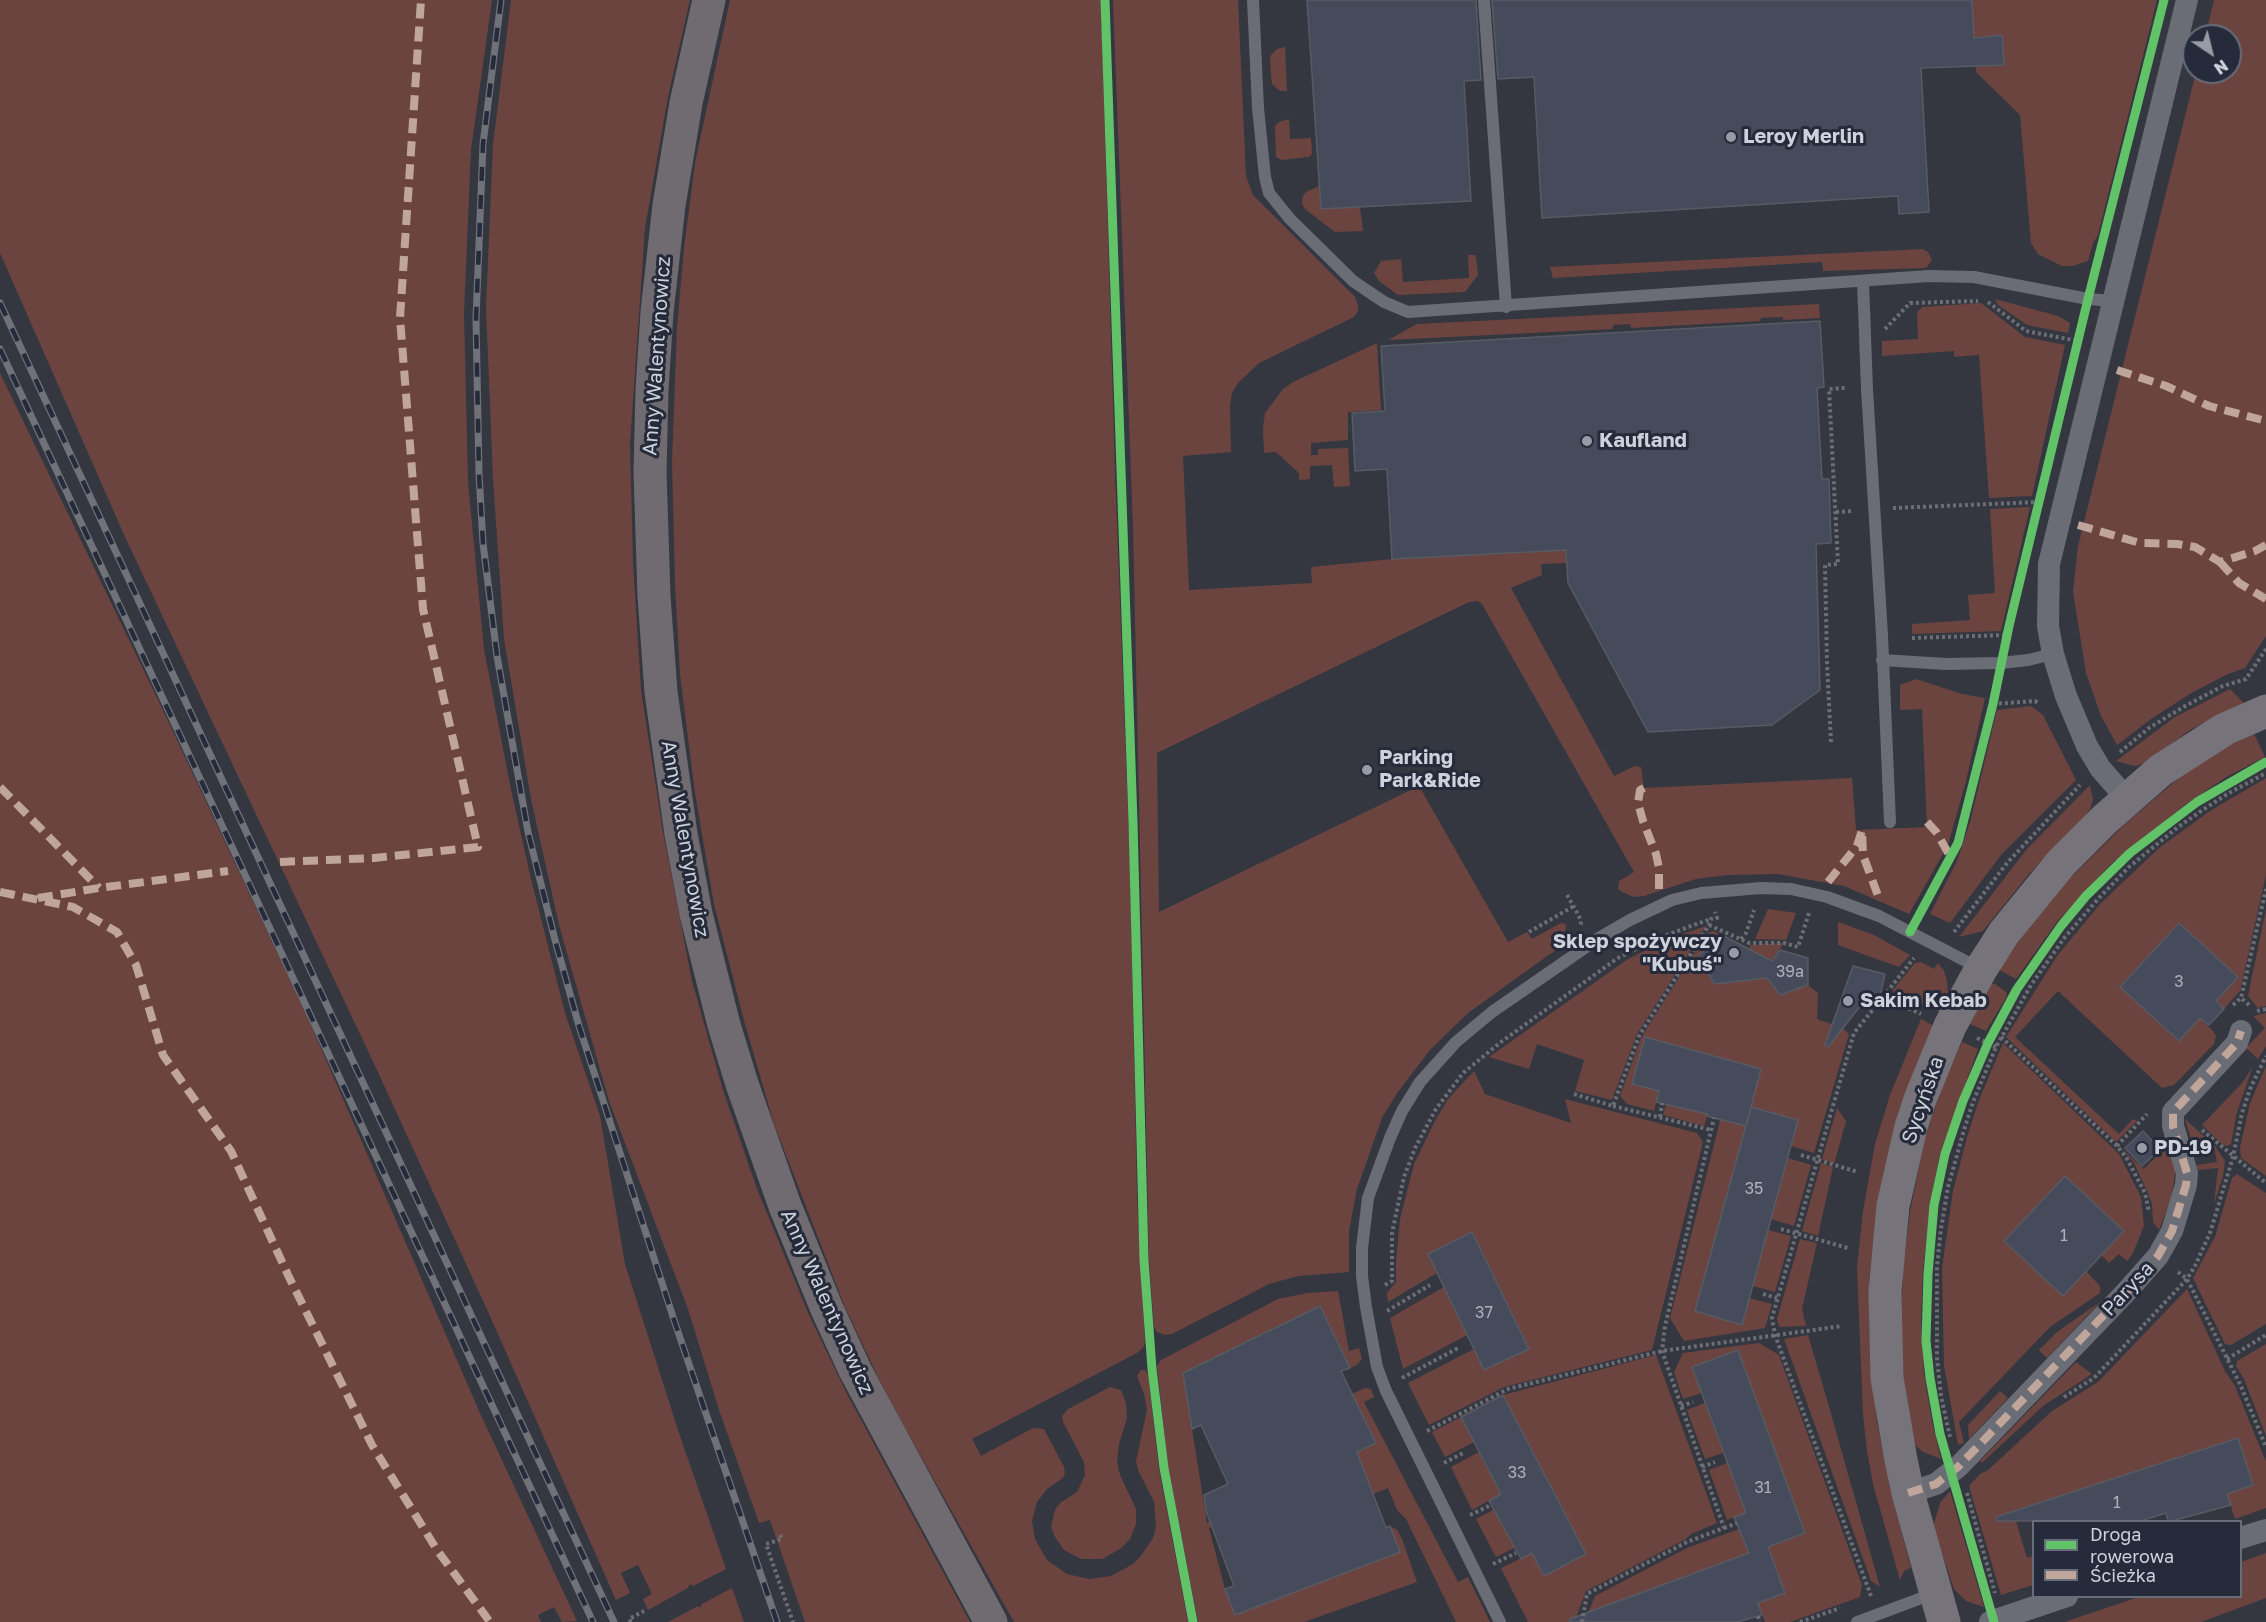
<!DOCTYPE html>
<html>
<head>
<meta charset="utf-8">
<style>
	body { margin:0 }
	#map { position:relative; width:2266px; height:1622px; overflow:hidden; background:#343740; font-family:"Golos Text",sans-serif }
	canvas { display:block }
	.legend { position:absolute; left:2032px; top:1520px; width:210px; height:78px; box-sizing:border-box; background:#252b3a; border:2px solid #686d7a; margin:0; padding:8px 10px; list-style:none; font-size:18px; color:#cdd1db }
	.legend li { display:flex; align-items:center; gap:12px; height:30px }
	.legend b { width:30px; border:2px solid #686d7a }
	.north { position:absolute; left:2182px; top:24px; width:60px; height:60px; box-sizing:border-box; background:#252b3a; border:2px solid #686d7a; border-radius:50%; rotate:145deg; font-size:16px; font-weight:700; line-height:24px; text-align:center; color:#cdd1db }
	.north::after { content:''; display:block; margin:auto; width:21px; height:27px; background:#979ba5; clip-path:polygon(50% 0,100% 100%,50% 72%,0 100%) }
</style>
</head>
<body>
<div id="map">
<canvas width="2266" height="1622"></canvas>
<ul class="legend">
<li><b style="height:8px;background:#61c268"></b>Droga rowerowa</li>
<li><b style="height:8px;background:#c0a59a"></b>Ścieżka</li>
</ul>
<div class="north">N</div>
</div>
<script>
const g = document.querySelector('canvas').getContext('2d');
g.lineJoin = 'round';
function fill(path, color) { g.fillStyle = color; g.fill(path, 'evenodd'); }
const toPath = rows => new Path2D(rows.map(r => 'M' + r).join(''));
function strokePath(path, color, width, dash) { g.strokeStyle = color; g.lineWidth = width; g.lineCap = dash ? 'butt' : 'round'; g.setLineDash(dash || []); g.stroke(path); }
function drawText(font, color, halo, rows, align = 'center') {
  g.font = font + ' "Golos Text",sans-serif'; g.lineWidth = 6; g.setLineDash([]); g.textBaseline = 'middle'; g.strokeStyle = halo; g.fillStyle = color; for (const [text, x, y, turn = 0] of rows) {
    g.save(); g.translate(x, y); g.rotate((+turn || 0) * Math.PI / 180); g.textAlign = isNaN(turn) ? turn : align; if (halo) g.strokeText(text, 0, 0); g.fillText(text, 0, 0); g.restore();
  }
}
const green = toPath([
	[0,0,492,0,471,150,464,313,468,482,484,649,511,790,531,879,565,1013,600,1116,625,1264,679,1433,726,1569,693,1586,690,1584,688,1588,648,1610,643,1599,652,1594,638,1565,621,1573,630,1593,616,1600,489,1314,376,1068,125,537,0,253],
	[511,0,690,0,668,97,645,228,630,444,633,562,641,690,663,832,692,981,723,1090,757,1189,809,1315,847,1394,970,1622,805,1622,770,1520,759,1523,719,1410,688,1309,609,1101,559,925,531,799,504,639,493,479,486,308,493,144],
	[730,0,1101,0,1115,472,1130,865,1137,1197,1145,1342,1143,1348,1137,1353,972,1439,981,1456,1033,1428,1044,1429,1064,1467,1065,1473,1063,1478,1047,1489,1037,1502,1032,1521,1035,1539,1047,1560,1067,1574,1089,1579,1111,1576,1133,1564,1141,1556,1153,1538,1156,1526,1154,1502,1138,1470,1136,1461,1147,1410,1144,1394,1137,1376,1141,1370,1145,1370,1148,1374,1159,1469,1188,1622,1014,1622,905,1428,879,1379,845,1307,774,1124,745,1024,714,904,695,793,680,674,675,586,672,461,677,328,684,248,695,163],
	[1113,0,1238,0,1246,176,1253,195,1355,297,1358,305,1358,311,1354,317,1259,363,1238,383,1232,393,1230,405,1231,452,1183,456,1189,590,1312,583,1311,567,1392,559,1566,550,1567,563,1541,564,1542,575,1511,588,1614,776,1635,766,1641,767,1644,788,1852,778,1856,830,1927,827,1922,709,1900,710,1900,685,1916,679,1962,694,1985,698,1966,781,1948,845,1909,914,1844,886,1778,874,1728,875,1696,879,1644,896,1634,897,1622,892,1618,889,1619,881,1634,872,1482,604,1477,601,1469,602,1157,753,1159,912,1419,786,1508,942,1527,932,1532,939,1561,923,1565,924,1566,926,1565,932,1552,941,1557,949,1468,1013,1430,1050,1397,1093,1382,1118,1357,1189,1349,1231,1349,1272,1298,1276,1269,1284,1172,1334,1165,1335,1157,1332,1154,1327,1149,1259,1133,527],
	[1972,0,2157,0,2098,235,2093,243,2088,261,2073,266,2062,266,2038,254,2031,243,2020,115,1976,72],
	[2214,0,2266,0,2266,636,2245,668,2228,674,2193,692,2151,719,2117,745,2101,716,2086,673,2073,592,2078,546,2196,72,2230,72,2230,36,2205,36],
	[1285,47,1287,91,1280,91,1272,84,1270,61,1271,55,1277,49],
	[1289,119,1290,139,1311,138,1312,154,1309,157,1282,160,1276,157,1275,126,1279,122],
	[1319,186,1321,209,1360,207,1363,231,1335,232,1305,209,1302,203,1303,196,1306,192],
	[1923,249,1928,252,1932,260,1926,268,1823,271,1822,262,1553,278,1550,267],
	[1468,255,1475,255,1476,258,1478,275,1465,292,1398,295,1379,281,1374,273,1381,261,1401,259,1403,282,1469,278],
	[1995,299,2058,316,2070,323,2068,333,2027,325,1998,305],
	[1981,303,2025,337,2065,345,2032,496,1989,498,1979,355,1954,357,1954,351,1882,356,1882,341,1918,339,1917,312,1923,307],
	[1819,304,1820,318,1783,320,1783,317,1761,318,1760,321,1631,328,1630,324,1613,325,1613,329,1388,340,1417,324],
	[1377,343,1381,410,1348,412,1348,440,1311,443,1311,455,1318,455,1318,449,1348,448,1350,486,1334,487,1332,465,1310,466,1310,479,1299,480,1299,473,1276,452,1264,453,1263,429,1265,413,1283,389,1293,382],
	[0,373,160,704,306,1014,480,1413,577,1621,562,1622,554,1607,538,1615,541,1622,0,1622],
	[2030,507,2001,631,1912,634,1912,624,1970,620,1968,595,1995,593,1990,509],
	[2230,689,2244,703,2190,730,2145,763,2135,766,2116,761,2175,717],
	[2031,706,2043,715,2076,780,2001,855,1950,923,1930,914,1957,861,1970,822,1997,710],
	[2254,734,2265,757,2228,776,2186,804,2111,864,2057,922,2016,979,1999,970,2032,923,2070,878,2124,825,2180,777,2227,746],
	[2266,778,2266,875,2240,991,2224,1009,2216,1001,2238,977,2179,923,2120,986,2178,1041,2200,1018,2213,1031,2216,1036,2214,1044,2174,1085,2162,1088,2058,991,2015,1037,2119,1134,2133,1119,2137,1121,2116,1142,2006,1037,2057,956,2100,904,2159,848,2210,811],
	[2090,785,2093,800,2090,809,2083,819,2029,874,1983,931,1959,937,2027,849],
	[1768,909,1796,913,1786,940,1755,939],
	[2266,909,2266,1006,2258,1008,2248,996],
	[1838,922,1874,935,1910,955,1899,967,1838,945],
	[1706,926,1637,1034,1612,1100,1575,1091,1584,1060,1537,1044,1529,1069,1489,1057,1628,959,1671,938],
	[1713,931,1722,935,1699,955,1714,984,1743,980,1750,945,1784,943,1763,973,1781,995,1808,985,1818,993,1817,1019,1843,1028,1849,1034,1814,1153,1791,1146,1798,1120,1751,1107,1761,1069,1645,1037,1632,1084,1659,1091,1654,1111,1627,1104,1620,1096,1641,1038,1706,934],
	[1921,962,1934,969,1938,963,1944,971,1947,981,1948,992,1940,1012,1892,991,1915,963],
	[1991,984,1995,984,2006,992,2007,996,1986,1031,1970,1024],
	[2266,1013,2266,1046,2258,1059,2246,1048,2265,1028,2253,1016],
	[1921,1019,1934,1026,1877,1207,1869,1282,1870,1354,1877,1421,1890,1489,1911,1568,1904,1571,1900,1580,1873,1484,1867,1451,1863,1415,1857,1268,1863,1211,1875,1144,1890,1095],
	[1962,1042,1978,1049,1940,1154,1931,1198,1923,1270,1921,1321,1924,1374,1932,1421,1941,1459,1923,1452,1916,1446,1913,1438,1903,1378,1901,1320,1903,1271,1910,1212,1925,1138,1943,1085],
	[2003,1043,2119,1154,2141,1197,2144,1226,2133,1253,2127,1261,2119,1254,2109,1263,2101,1255,2123,1231,2004,1241,2063,1296,2086,1271,2100,1286,2100,1293,2050,1327,1959,1422,1964,1443,1958,1445,1944,1365,1942,1268,1953,1191,1967,1137,1979,1100],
	[2253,1066,2237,1112,2231,1144,2227,1146,2223,1145,2202,1125,2243,1082],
	[2266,1066,2266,1176,2241,1158,2240,1148,2250,1103],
	[1474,1071,1485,1094,1571,1123,1565,1099,1697,1133,1703,1142,1652,1350,1504,1387,1429,1425,1408,1383,1474,1349,1485,1370,1529,1348,1472,1232,1428,1254,1437,1273,1388,1302,1387,1293,1396,1282,1396,1262,1400,1219,1414,1164,1436,1119,1448,1099],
	[1669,1094,1710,1106,1704,1126,1663,1115],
	[1720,1108,1749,1116,1695,1311,1742,1324,1749,1298,1772,1304,1765,1328,1684,1341,1670,1318,1720,1121,1718,1119],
	[1837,1108,1846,1121,1834,1164,1822,1159],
	[2185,1119,2215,1146,2225,1161,2223,1176,2214,1204,2218,1168,2198,1170,2197,1165,2217,1162,2214,1147,2200,1150,2193,1146],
	[2166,1147,2172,1155,2176,1167,2174,1182,2171,1198,2159,1230,2153,1222,2152,1204,2147,1191,2134,1163,2121,1148,2144,1169],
	[1788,1158,1811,1165,1794,1226,1771,1219],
	[1821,1163,1833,1167,1818,1236,1802,1231],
	[2237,1174,2266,1193,2266,1324,2231,1345,2225,1344,2193,1278,2215,1237,2232,1178],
	[1768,1230,1791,1236,1775,1292,1753,1286],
	[1800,1239,1817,1243,1802,1309,1806,1326,1779,1327,1777,1319],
	[1444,1287,1467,1335,1403,1369,1390,1318],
	[2187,1289,2225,1371,2235,1386,2266,1462,2266,1508,2235,1519,2227,1494,2238,1439,2013,1511,2027,1558,2033,1556,2033,1585,2001,1595,1969,1486,1980,1474,1988,1470,2052,1411,2098,1382],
	[1338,1291,1349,1351,1359,1348,1362,1359,1357,1365,1350,1368,1320,1306,1183,1373,1207,1523,1375,1444,1352,1394,1365,1388,1371,1389,1374,1397,1364,1402,1458,1582,1468,1577,1490,1622,1456,1622,1406,1519,1397,1510,1388,1488,1373,1494,1363,1469,1209,1528,1225,1589,1235,1614,1390,1526,1397,1530,1402,1539,1417,1582,1304,1622,1198,1622,1168,1467,1157,1366,1161,1360,1278,1299,1307,1293],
	[2100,1302,2047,1358,2039,1350,2057,1332],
	[1808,1335,1828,1403,1880,1587,1871,1581,1784,1339],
	[1759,1343,1779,1355,1862,1585,1860,1597,1790,1622,1765,1622,1758,1603,1785,1592,1768,1547,1805,1533,1738,1350,1692,1367,1702,1393,1683,1399,1674,1372,1683,1353],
	[2266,1344,2266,1436,2244,1379,2236,1366,2237,1361],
	[1656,1355,1717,1523,1691,1534,1686,1539,1586,1591,1576,1618,1569,1622,1528,1622,1501,1568,1532,1553,1544,1575,1503,1395],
	[2076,1362,2092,1374,2043,1406,1983,1462,1979,1462],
	[1110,1387,1121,1390,1126,1403,1127,1418,1119,1444,1117,1462,1120,1475,1136,1509,1136,1524,1130,1539,1120,1549,1102,1559,1081,1559,1064,1550,1055,1537,1051,1527,1055,1510,1060,1503,1077,1492,1085,1475,1084,1462,1063,1422,1062,1416,1068,1409],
	[2000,1391,2008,1398,1969,1439,1968,1425],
	[1705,1403,1723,1453,1705,1459,1687,1410],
	[1461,1417,1474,1442,1445,1457,1432,1432],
	[1479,1452,1501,1494,1472,1510,1451,1467],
	[1727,1463,1746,1513,1727,1520,1709,1470],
	[1950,1491,1984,1607,1966,1601,1954,1589,1933,1527,1940,1503],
	[1506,1503,1526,1542,1496,1557,1476,1519],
	[1738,1527,1759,1549,1586,1618,1595,1596,1687,1548,1739,1529],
	[2266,1553,2266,1598,2201,1622,2064,1622,2139,1597,2240,1596,2241,1562],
	[732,1588,744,1622,668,1622,698,1606,700,1608,702,1604]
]);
const building = toPath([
	[1307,0,1476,0,1481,80,1464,81,1471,201,1321,209,1307,0],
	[1492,0,1972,0,1974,38,2002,35,2004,65,1921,68,1929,212,1899,214,1898,196,1542,218,1534,77,1498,79,1492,0],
	[1820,321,1824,387,1817,388,1822,479,1829,479,1831,543,1816,544,1820,690,1772,725,1648,732,1568,583,1566,550,1392,559,1387,469,1355,471,1352,413,1385,411,1381,346,1820,321],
	[2179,923,2238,977,2216,1001,2224,1009,2209,1025,2200,1018,2179,1041,2120,987,2179,923],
	[1722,935,1772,961,1780,950,1808,958,1808,985,1780,995,1767,978,1714,984,1699,955,1722,935],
	[1853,966,1885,974,1880,996,1861,1005,1828,1047,1825,1045,1853,966],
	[1645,1037,1761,1069,1746,1126,1707,1116,1707,1114,1656,1102,1659,1091,1632,1084,1645,1037],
	[1751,1107,1798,1120,1742,1325,1695,1311,1751,1107],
	[2143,1131,2160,1149,2142,1166,2125,1148,2143,1131],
	[2065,1176,2124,1231,2063,1296,2004,1241,2065,1176],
	[1472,1232,1529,1349,1484,1370,1428,1254,1472,1232],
	[1320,1306,1350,1368,1341,1371,1376,1443,1357,1452,1386,1528,1390,1526,1400,1552,1235,1615,1225,1589,1234,1586,1206,1511,1204,1495,1228,1484,1201,1425,1192,1429,1183,1373,1320,1306],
	[1738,1350,1805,1533,1768,1547,1785,1593,1758,1603,1762,1615,1737,1622,1570,1622,1570,1619,1749,1553,1734,1517,1746,1513,1692,1367,1738,1350],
	[1503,1395,1586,1554,1544,1576,1532,1553,1521,1559,1489,1501,1501,1494,1461,1417,1503,1395],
	[2238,1438,2253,1485,2227,1494,2231,1505,2172,1521,2168,1521,2166,1513,2140,1521,1997,1521,1996,1517,2238,1438]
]);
const path = toPath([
	[1988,302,2026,331,2078,341],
	[1885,329,1910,303,1978,301],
	[1893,508,2039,502],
	[1836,512,1853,511],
	[1912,638,2007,635],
	[1993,704,2035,701,2040,704],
	[1831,742,1827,664,1825,565,1838,564,1829,389,1846,388],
	[2120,752,2149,728,2185,706,2223,686,2246,679,2266,649],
	[1567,895,1579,916,1581,924,1580,926],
	[1709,925,1749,943,1784,943,1798,947,1809,913],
	[1529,932,1574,906],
	[1954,932,2007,863,2080,785],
	[1741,939,1746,933,1754,910],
	[1883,997,1914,958],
	[2233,1005,2241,998],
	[2249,1005,2241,998,2266,889],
	[2257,1011,2266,1009],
	[2001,1037,2117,1146,2126,1157,2145,1193,2149,1212],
	[1977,1038,1996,1047],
	[1574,1094,1613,1106,1639,1036,1709,925,1711,919,1717,918,1715,912],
	[1613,1106,1711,1130],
	[1660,1117,1662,1103],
	[2202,1130,2266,1183],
	[2117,1146,2147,1114],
	[1801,1155,1858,1172],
	[1781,1229,1848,1248],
	[2178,1272,2187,1279,2240,1384,2266,1447],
	[1385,1285,1392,1281,1392,1233,1404,1177,1415,1148,1436,1109,1463,1073,1501,1042,1618,958,1655,939,1711,919],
	[1763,1294,1777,1298],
	[1387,1311,1430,1285],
	[2227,1359,2266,1335],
	[1402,1378,1460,1347],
	[2064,1397,2094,1378,2187,1279,2195,1266,2210,1233,2233,1157,2242,1113,2250,1089,2266,1056],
	[1681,1406,1693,1402],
	[1427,1431,1508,1389,1662,1351,1842,1326],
	[1950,1437,1941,1396,1937,1358,1937,1267,1941,1229,1948,1187,1964,1130,1973,1102,1996,1047,2031,985,2065,937,2098,899,2129,867,2178,827,2204,809,2229,793,2266,773],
	[1444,1463,1465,1452],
	[1702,1467,1715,1462],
	[1967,1493,1995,1593],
	[1470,1515,1491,1505],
	[1724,1528,1737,1523],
	[780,1535,782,1539,766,1544,793,1622],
	[1493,1564,1516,1553],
	[1871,1596,1775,1335,1772,1318,1854,1033,1883,997,1921,1014],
	[1758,1616,1760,1622],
	[631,1622,629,1619,644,1611],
	[1582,1622,1587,1594,1687,1542,1724,1528,1662,1351,1665,1326,1714,1118],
	[1800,1622,1840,1608]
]);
const lane = toPath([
	[1253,0,1258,108,1265,177,1269,193,1290,219,1353,281,1384,302,1408,312,1929,276,1974,277,2088,299,2113,301],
	[1484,0,1506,307],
	[1863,281,1867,389,1882,635,1890,822],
	[1882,660,1946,664,2001,663,2028,660,2053,654],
	[1500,1622,1386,1391,1377,1367,1366,1307,1362,1276,1362,1248,1368,1198,1390,1138,1402,1111,1420,1082,1456,1042,1492,1012,1599,938,1630,920,1672,900,1701,893,1761,888,1791,889,1827,897,1879,916,1979,968],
	[1857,1622,1935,1593]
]);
const street = toPath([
	[2127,799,2100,768,2087,746,2066,696,2053,654,2048,626,2049,564,2187,0],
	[1908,1493,1936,1484,1959,1466,2127,1291,2158,1256,2172,1231,2186,1185,2187,1173,2173,1126,2173,1112,2237,1043,2241,1031],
	[2240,1538,2266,1530],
	[1990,1622,2067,1596]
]);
const secondary = toPath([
	[1944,1622,1908,1493,1901,1460,1887,1378,1886,1337,1885,1291,1893,1206,1911,1127,1921,1097,1950,1026,1981,969,2004,933,2061,863,2104,820,2161,770,2225,729,2266,711]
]);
const primary = toPath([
	[709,0,686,103,669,205,657,312,652,390,650,472,654,596,661,692,681,834,696,914,724,1025,742,1084,785,1206,827,1309,855,1370,991,1622]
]);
const rail = toPath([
	[501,0,483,144,476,319,479,474,483,543,497,656,528,832,555,940,579,1026,674,1320,777,1622],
	[0,303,614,1622],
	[0,349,593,1622]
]);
const quiet = toPath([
	[2117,370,2166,386,2209,406,2266,421],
	[2078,525,2140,543,2177,544,2195,547,2220,562,2255,551,2266,545],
	[2220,562,2239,583,2266,599],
	[0,787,99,888],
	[1644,788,1640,790,1638,803,1643,821,1656,854,1659,868,1659,892],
	[1927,822,1937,833,1951,858],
	[280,862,374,858,478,847,423,609,400,318,421,0],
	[1828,882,1857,846,1862,830,1863,855,1880,901],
	[0,892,73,907,117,932,136,965,163,1055,231,1151,288,1275,372,1445,437,1550,490,1622],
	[38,898,99,888,228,871],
	[1908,1493,1936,1484,1959,1466,2127,1291,2158,1256,2172,1231,2186,1185,2187,1173,2173,1126,2173,1112,2237,1043,2241,1031]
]);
const cycleway = toPath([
	[1105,0,1133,822,1144,1260,1152,1369,1164,1468,1193,1622],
	[1910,932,1958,843,1993,704,2009,626,2088,299,2164,0],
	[1994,1622,1940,1434,1930,1378,1926,1341,1928,1274,1934,1205,1945,1154,1963,1101,1988,1043,2017,989,2061,926,2086,896,2130,853,2197,802,2266,762]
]);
const markers = [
	[1731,137,6,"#979ba5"],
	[1587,441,6,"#979ba5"],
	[1367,770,6,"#979ba5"],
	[1734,953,6,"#979ba5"],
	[1848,1001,6,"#979ba5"],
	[2142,1148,6,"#979ba5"]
];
const numberNames = [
	["39a",1790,972],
	["3",2179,982],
	["35",1754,1189],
	["1",2064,1236],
	["37",1484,1313],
	["33",1517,1473],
	["31",1763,1488],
	["1",2117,1503]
];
const poiNames = [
	["Leroy Merlin",1743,137],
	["Kaufland",1599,441],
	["Parking",1379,758],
	["Park&Ride",1379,781],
	["Sklep spożywczy",1722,942,"right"],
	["\"Kubuś\"",1722,965,"right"],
	["Sakim Kebab",1860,1001],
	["PD-19",2154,1148]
];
const streetNames = [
	["Anny Walentynowicz",657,356,-86],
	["Anny Walentynowicz",685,839,80],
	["Sycyńska",1923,1100,-71],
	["Parysa",2128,1289,-47],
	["Anny Walentynowicz",827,1302,66]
];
fill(green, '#6b4440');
fill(building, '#464b5b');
strokePath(building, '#585b63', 1.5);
strokePath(path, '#6b6e75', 4, [3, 3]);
strokePath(lane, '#6a6d75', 12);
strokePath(street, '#6a6d75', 22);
strokePath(secondary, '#76747a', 33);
strokePath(primary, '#706b70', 33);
strokePath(rail, '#70727a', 7);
strokePath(rail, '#252b3a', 4.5, [14]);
strokePath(quiet, '#c0a59a', 8, [15, 8]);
strokePath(cycleway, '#61c268', 9);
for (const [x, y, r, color] of markers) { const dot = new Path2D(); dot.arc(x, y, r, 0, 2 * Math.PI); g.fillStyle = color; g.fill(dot); strokePath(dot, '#252b3a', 2); }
drawText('16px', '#abb0bb', null, numberNames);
drawText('bold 20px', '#cdd1db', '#252b3a', poiNames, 'left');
drawText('20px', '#cdd1db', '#252b3a', streetNames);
</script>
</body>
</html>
